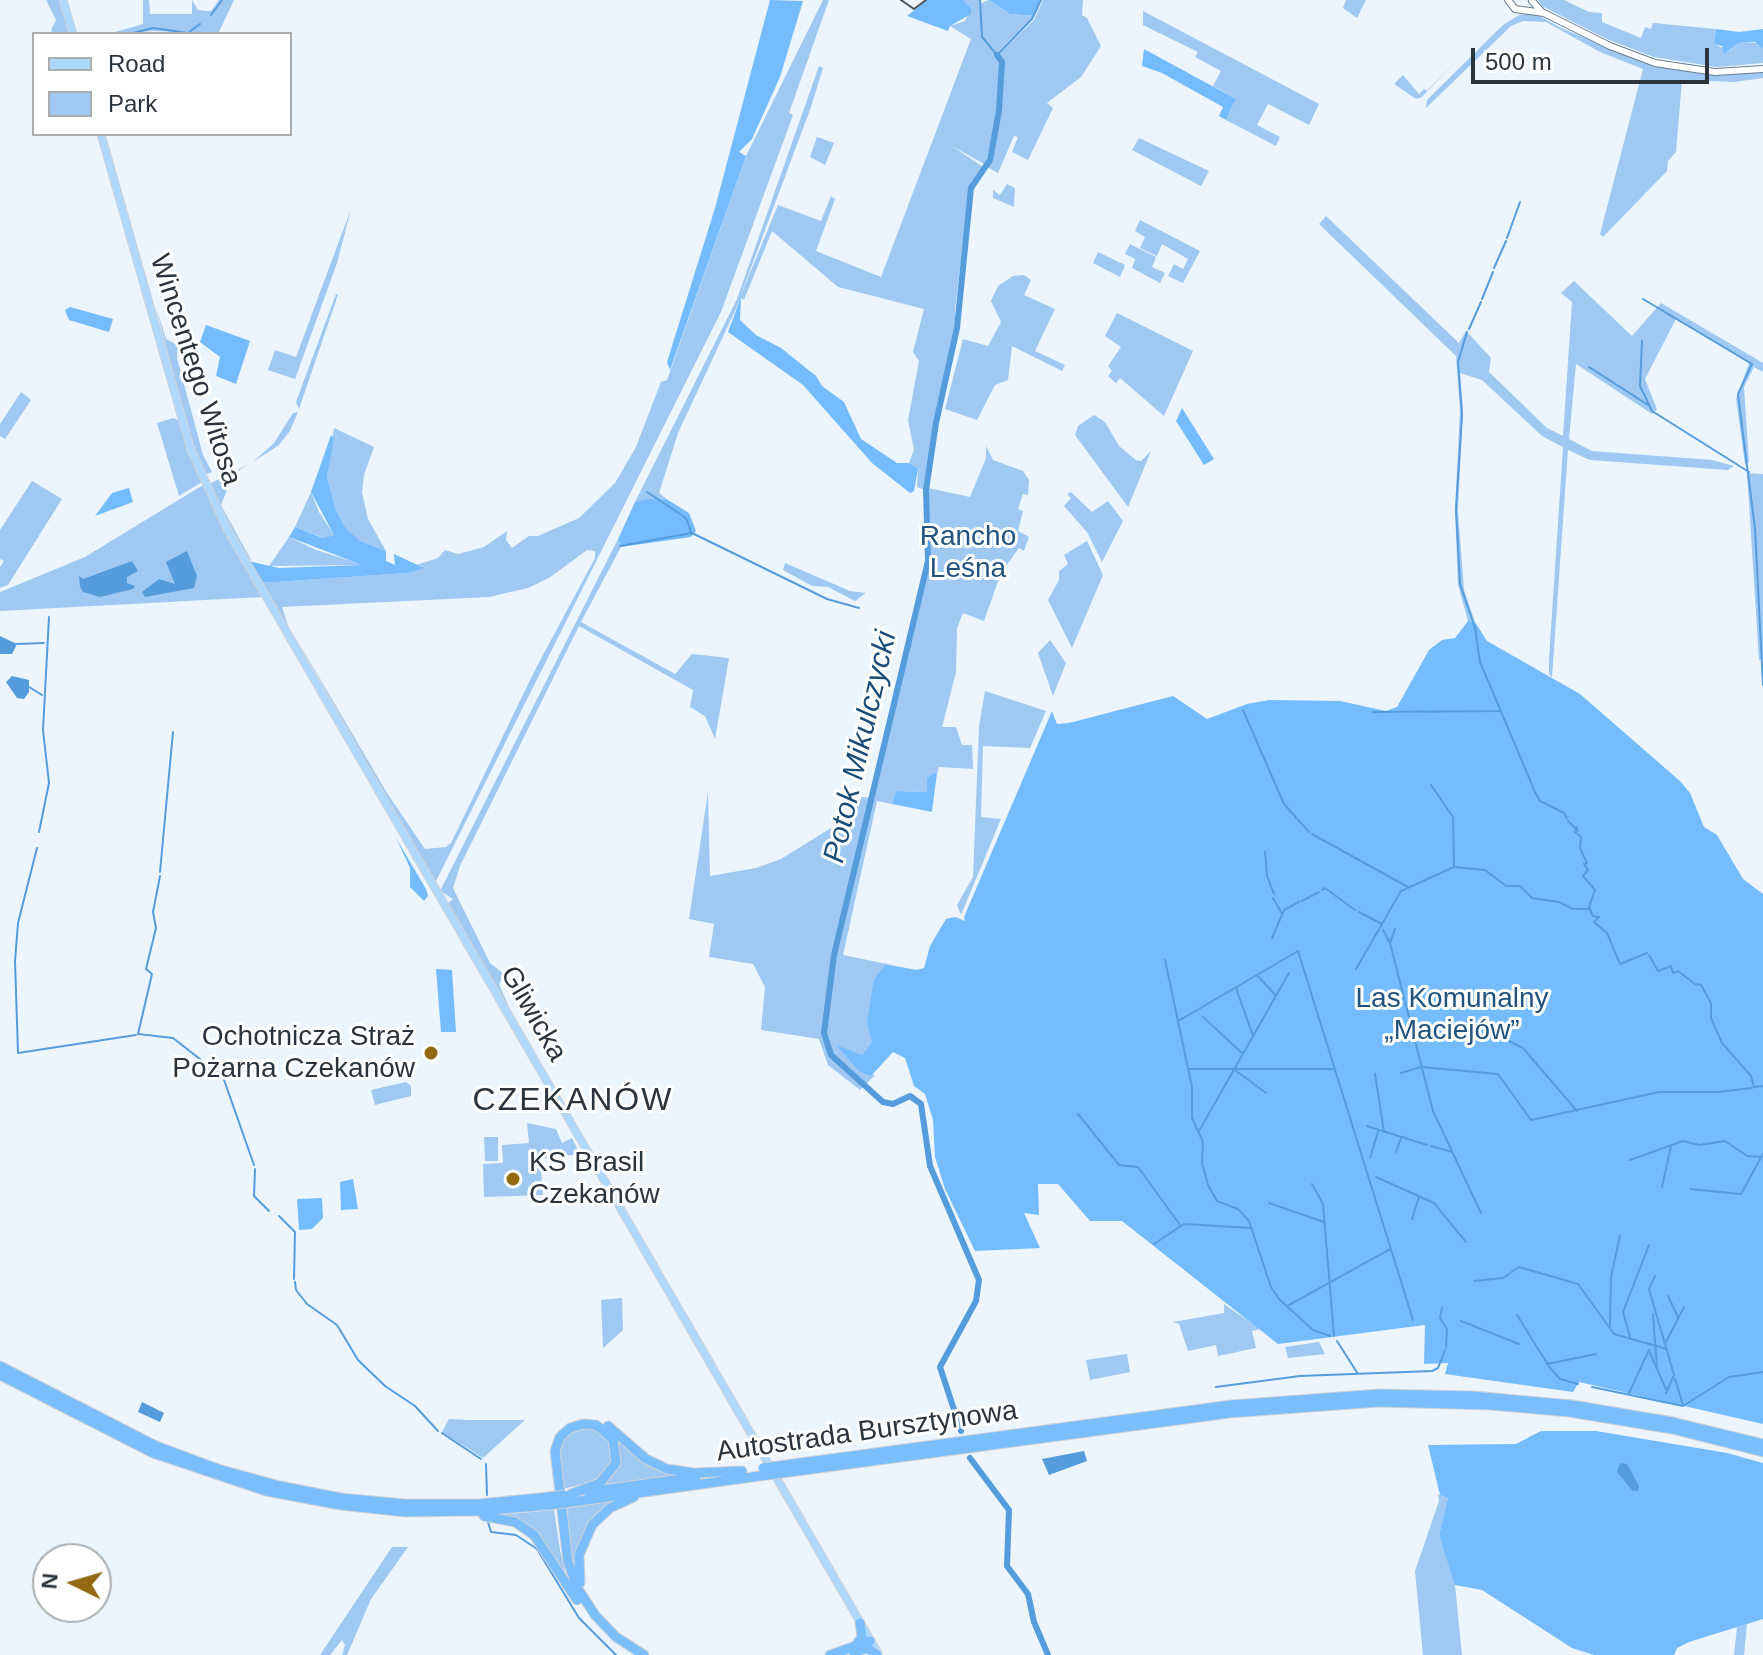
<!DOCTYPE html>
<html>
<head>
<meta charset="utf-8">
<style>
	body { margin:0 }
	#map { position:relative; width:1763px; height:1655px; overflow:hidden; background:#ecf5fe; font-family:Helvetica,sans-serif }
	canvas { display:block }
	.legend { position:absolute; left:32px; top:32px; width:260px; height:104px; box-sizing:border-box; background:#fff; border:2px solid #aaaeb1; margin:0; padding:10px 14px; list-style:none; font-size:24px; color:#2b343c }
	.legend li { display:flex; align-items:center; gap:16px; height:40px }
	.legend b { width:40px; border:2px solid #aaaeb1 }
	.north { position:absolute; left:32px; top:1543px; width:80px; height:80px; box-sizing:border-box; background:#fff; border:2px solid #aaaeb1; border-radius:50%; rotate:275deg; font-size:22px; font-weight:700; line-height:32px; text-align:center; color:#2b343c }
	.north::after { content:''; display:block; margin:auto; width:28px; height:36px; background:#916a12; clip-path:polygon(50% 0,100% 100%,50% 72%,0 100%) }
	.scale { position:absolute; left:1471px; top:48px; width:238px; height:36px; box-sizing:border-box; border:4px solid #2b343c; border-top:0; padding-left:10px; font-size:24px; line-height:28px; white-space:nowrap; color:#2b343c; -webkit-text-stroke:6px #fff; paint-order:stroke }
</style>
</head>
<body>
<div id="map">
<canvas width="1763" height="1655"></canvas>
<ul class="legend">
<li><b style="height:10px;background:#afd8fe"></b>Road</li>
<li><b style="height:22px;background:#9fc9f2"></b>Park</li>
</ul>
<div class="north">N</div>
<div class="scale">500 m</div>
</div>
<script>
const g = document.querySelector('canvas').getContext('2d');
g.lineJoin = 'round';
function fill(path, color) { g.fillStyle = color; g.fill(path, 'evenodd'); }
const toPath = rows => new Path2D(rows.map(r => 'M' + r).join(''));
function strokePath(path, color, width, dash) { g.strokeStyle = color; g.lineWidth = width; g.lineCap = dash ? 'butt' : 'round'; g.setLineDash(dash || []); g.stroke(path); }
function drawText(font, color, halo, rows, align = 'center') {
  g.font = font + ' Helvetica,sans-serif'; g.lineWidth = 6; g.setLineDash([]); g.textBaseline = 'middle'; g.strokeStyle = halo; g.fillStyle = color; for (const [text, x, y, turn = 0] of rows) {
    g.save(); g.translate(x, y); g.rotate((+turn || 0) * Math.PI / 180); g.textAlign = isNaN(turn) ? turn : align; if (halo) g.strokeText(text, 0, 0); g.fillText(text, 0, 0); g.restore();
  }
}
const green = toPath([
	[46,0,59,0,63,4,71,34,53,34,51,30,56,20],
	[143,0,149,0,150,14,192,14,192,0,198,10,206,11,211,11,219,0,234,0,218,34,154,31,108,34,143,24],
	[823,0,829,0,789,113,793,115,721,312,435,883,295,636,387,793,425,849,446,847,451,843,535,670,595,558,595,551,587,550,549,578,528,588,489,597,282,607,289,629,261,583,407,573,423,567,416,565,438,558,445,550,458,554,484,547,507,531,506,540,512,548,529,536,538,536,579,518,615,483,636,447,661,382,667,380,746,156],
	[963,0,979,0,979,4,989,0,1010,14,1034,16,997,53,983,40,997,56,999,65,999,110,986,162,984,164,952,146,983,167,969,191,955,310,956,329,925,490,917,487,918,470,909,463,914,450,908,420,919,361,913,352,924,309,838,287,772,231,744,300,741,298,678,433,659,493,668,500,635,502,737,299,819,66,823,68,811,107,740,297,778,205,821,221,831,196,835,199,816,251,881,277,971,39,950,26,965,21,971,8],
	[1043,0,1083,0,1082,15,1087,18,1101,46,1081,77,1047,103,1053,108,1028,160,1012,152,1018,137,1014,136,998,173,987,167,1001,111,999,54,1034,20],
	[1346,0,1366,0,1357,18,1343,8],
	[1538,0,1564,0,1589,12,1602,13,1602,22,1641,38,1645,27,1651,29,1653,23,1716,29,1714,44,1729,51,1739,43,1759,43,1763,49,1763,63,1717,67,1654,57,1609,40,1542,6],
	[1143,11,1319,104,1309,125,1268,104,1257,125,1280,137,1276,146,1226,120,1236,99,1213,86,1221,71,1195,57,1198,52,1143,25],
	[1534,13,1561,28,1645,63,1717,75,1763,71,1763,78,1734,82,1682,80,1676,152,1668,161,1667,171,1603,237,1600,234,1643,69,1600,52,1546,22,1523,21,1511,26,1426,108,1427,100,1503,25,1519,15],
	[1463,54,1422,97,1416,99,1394,84,1403,75,1419,94,1424,89,1427,91],
	[817,137,834,143,825,165,810,157],
	[1139,138,1209,171,1201,186,1132,150],
	[1007,184,1015,188,1014,207,993,198,993,190,1000,195],
	[351,209,337,263,295,379,268,370,275,350,296,357],
	[1326,216,1459,343,1466,331,1469,334,1491,358,1489,372,1547,428,1563,436,1572,302,1561,293,1574,281,1632,336,1661,303,1763,363,1763,372,1754,367,1744,387,1749,462,1745,465,1736,399,1749,363,1676,319,1645,379,1657,409,1652,414,1576,364,1569,439,1592,451,1712,460,1734,466,1728,470,1590,460,1568,450,1552,677,1549,674,1549,659,1563,447,1542,436,1482,380,1460,373,1463,410,1458,510,1464,590,1475,622,1468,621,1458,585,1455,510,1460,410,1456,356,1319,224],
	[1140,220,1200,251,1183,283,1168,276,1174,264,1183,269,1188,259,1162,244,1157,256,1140,248,1145,237,1135,231],
	[1130,244,1156,257,1152,267,1165,273,1160,283,1132,268,1135,259,1125,254],
	[1098,252,1125,265,1120,277,1093,263],
	[1024,275,1031,280,1024,295,1055,309,1035,351,1065,365,1062,371,1012,346,1008,380,995,385,977,420,945,409,963,339,988,346,1001,322,991,301,998,286,1013,276],
	[336,294,338,295,299,409,296,402],
	[156,307,166,339,175,344,200,342,178,344,177,358,203,455,212,472,207,474,197,458,180,402],
	[1117,313,1193,351,1164,416,1120,378,1116,383,1108,376,1112,371,1108,366,1121,347,1105,336],
	[21,392,31,400,5,439,0,436,0,424],
	[298,412,290,431,279,445,253,462,274,443,293,413],
	[1094,415,1105,422,1119,446,1136,460,1141,461,1151,451,1128,507,1075,435,1078,426],
	[173,418,178,420,202,482,179,496,157,423],
	[334,428,374,447,364,475,362,492,368,519,386,551,360,541,346,528,336,510,327,477],
	[986,446,993,460,1023,471,1029,480,1028,495,1023,494,1018,509,1023,511,1018,531,1029,537,1024,551,1019,548,1001,573,984,621,963,613,957,628,956,672,942,727,956,727,962,745,972,745,973,769,939,767,937,773,928,782,927,792,896,791,892,804,877,801,843,955,916,970,884,968,874,979,872,1042,862,1056,837,1046,858,1071,875,1075,860,1090,828,1065,819,1039,761,1030,765,987,753,964,709,957,714,924,689,919,708,792,710,876,756,868,781,859,852,815,862,797,873,798,930,562,928,488,970,497,986,458],
	[249,464,228,477,229,485,221,505,251,560,248,561,209,484],
	[1747,473,1763,474,1763,659,1759,660],
	[32,481,62,499,8,585,0,588,0,567,4,561,0,559,0,530],
	[203,485,262,597,0,611,0,592,85,557],
	[311,492,319,512,334,535,324,538,295,527],
	[1071,492,1092,512,1108,501,1123,521,1102,562,1087,532,1064,506,1071,498,1067,494],
	[289,537,316,550,364,565,269,566],
	[618,539,621,547,581,622,675,674,692,654,729,658,715,739,705,716,690,707,693,690,579,626,460,866,453,888,490,963,505,975,499,984,511,1012,447,904,453,899,440,891],
	[1087,541,1103,575,1072,648,1048,600,1059,580,1059,571,1068,564,1064,555],
	[785,563,850,591,866,593,855,601,828,587,812,586,783,570],
	[1050,640,1066,663,1053,696,1038,653],
	[985,691,1046,711,1030,748,983,746,981,817,1001,819,961,915,957,905,973,877,979,727],
	[406,1082,411,1086,411,1096,375,1105,371,1090],
	[527,1123,556,1129,562,1143,572,1138,580,1154,540,1159,543,1195,484,1197,483,1164,503,1163,502,1145,529,1143],
	[484,1137,498,1137,498,1161,485,1161],
	[622,1298,623,1330,603,1348,601,1300],
	[1224,1304,1260,1329,1252,1331,1256,1348,1218,1356,1216,1345,1188,1351,1179,1324,1173,1322,1224,1313],
	[1319,1342,1325,1354,1288,1358,1285,1347],
	[1127,1354,1130,1372,1090,1380,1086,1360],
	[449,1419,470,1420,525,1420,483,1458,442,1432],
	[584,1421,597,1423,606,1427,653,1465,681,1475,598,1486,616,1468,617,1444,604,1427,579,1423,563,1431,554,1446,555,1491,554,1443,566,1427],
	[594,1427,611,1440,615,1460,603,1479,563,1489,558,1447,571,1430],
	[1438,1494,1448,1498,1439,1535,1454,1575,1462,1655,1423,1655,1415,1571,1439,1501],
	[621,1500,602,1512,574,1576,562,1509],
	[554,1510,560,1550,567,1579,548,1549,499,1515],
	[392,1547,408,1547,371,1599,347,1655,342,1655,345,1645,342,1640,330,1655,320,1655],
	[1747,1624,1744,1655,1734,1655,1737,1627]
]);
const forest = toPath([
	[770,0,803,1,780,77,752,139,739,152,746,156,670,370,667,362,715,208],
	[927,0,963,0,971,8,971,14,950,26,948,31,907,16],
	[989,0,1040,0,1034,16,1010,14],
	[1716,29,1739,32,1763,29,1763,49,1755,42,1739,43,1724,54,1722,46,1714,44],
	[1144,49,1236,99,1226,120,1219,116,1223,107,1162,73,1142,66],
	[741,297,740,320,756,335,781,348,816,376,822,386,844,402,861,439,897,463,909,463,918,469,914,491,910,493,872,463,803,385,728,332],
	[70,307,113,319,109,332,69,320,65,310],
	[206,325,250,341,236,384,216,376,220,357,200,342],
	[1182,408,1214,459,1204,465,1176,421],
	[331,435,334,438,327,477,336,510,346,528,360,541,386,551,386,561,395,565,394,554,424,568,407,573,261,583,248,561,279,568,362,565,289,537,295,527,323,538,334,535,311,492],
	[129,488,133,502,95,516,112,493],
	[648,499,668,500,689,513,696,531,691,537,621,547,618,539,635,502],
	[1468,621,1475,622,1487,641,1580,694,1681,782,1690,793,1704,827,1717,835,1743,879,1763,894,1763,1424,1579,1382,1573,1392,1445,1374,1448,1363,1424,1364,1425,1325,1278,1344,1122,1221,1090,1221,1058,1184,1038,1184,1039,1215,1024,1213,1040,1248,975,1251,945,1189,935,1157,933,1120,925,1094,914,1086,905,1058,893,1052,871,1076,858,1071,836,1045,862,1055,872,1042,867,1022,874,979,885,965,916,970,924,968,930,946,946,919,955,917,965,921,964,917,1052,711,1057,724,1069,723,1173,696,1207,719,1247,704,1269,700,1340,701,1386,711,1397,707,1429,650,1442,640,1455,638],
	[934,773,937,773,932,812,892,804,896,791,927,792,927,778],
	[396,838,426,889,428,896,424,901,410,887,410,868],
	[436,969,452,970,456,1032,441,1032],
	[353,1179,358,1209,341,1210,340,1182],
	[322,1198,323,1218,312,1229,299,1230,297,1199],
	[1541,1431,1596,1431,1727,1453,1763,1463,1763,1619,1689,1642,1677,1648,1674,1655,1594,1655,1572,1648,1482,1590,1455,1585,1439,1535,1448,1498,1440,1495,1428,1445,1516,1444]
]);
const water = toPath([
	[187,551,197,576,194,588,145,597,142,592,159,579,175,584,166,562],
	[132,561,138,571,127,577,127,583,135,586,133,589,100,597,83,592,80,587,79,576,83,579],
	[0,636,17,644,12,654,0,654],
	[12,676,29,680,29,692,24,699,17,698,6,682],
	[142,1402,164,1413,160,1422,138,1412],
	[1084,1451,1087,1461,1049,1475,1042,1459],
	[1620,1463,1627,1464,1639,1486,1638,1491,1632,1490,1617,1472]
]);
const stream = toPath([
	[980,0,982,37,997,55,1032,19,1041,0],
	[211,15,222,0],
	[129,34,153,28,188,33,200,24],
	[1507,238,1520,202],
	[1494,268,1506,241],
	[1482,299,1493,272],
	[1643,299,1752,364,1738,394,1755,529,1763,685],
	[1469,329,1481,302],
	[1467,332,1458,362,1462,415,1456,509,1460,584,1475,628,1480,662,1535,792,1540,801,1564,813,1567,818],
	[1642,341,1640,386,1652,411,1749,472],
	[1589,367,1648,405],
	[647,492,686,518,691,532],
	[620,546,692,533,827,599,859,608],
	[17,644,44,643],
	[29,687,42,695],
	[1243,710,1284,804,1309,832],
	[1373,712,1500,711],
	[1431,785,1453,817,1454,867],
	[1568,821,1578,831],
	[1577,827,1575,832,1581,837,1580,848,1587,863,1584,864,1588,870,1583,876,1595,890,1589,907,1593,916,1599,917,1594,922,1607,933,1620,964,1647,953],
	[39,832,49,783,43,730,49,617],
	[1312,834,1408,887],
	[37,848,18,923,15,961,18,1053,136,1035],
	[1265,852,1267,876,1274,894],
	[160,872,173,732],
	[160,876,153,912,156,928,146,969,152,974,138,1034,173,1038,223,1077,254,1165],
	[1322,890,1325,888,1355,910],
	[1273,898,1282,914],
	[1302,901,1319,892],
	[1359,912,1382,924],
	[1395,929,1390,943,1433,1111,1481,1213],
	[1383,930,1390,943],
	[1272,938,1284,910,1299,902],
	[1649,955,1658,971,1671,966,1673,973,1678,971,1695,984,1701,985,1711,1003,1711,1018,1722,1043,1751,1076,1754,1087,1763,1086],
	[1165,960,1192,1087,1192,1118,1203,1142,1202,1163,1208,1185,1217,1201,1238,1209,1249,1221,1271,1287,1279,1299,1313,1330,1330,1336],
	[1356,969,1401,891,1454,867,1485,870,1506,886,1520,886,1532,898,1559,902,1573,909,1589,909],
	[1258,976,1276,996],
	[1236,988,1253,1036],
	[1203,1017,1243,1054],
	[1180,1020,1298,951,1413,1320],
	[1505,1039,1523,1048,1577,1111],
	[1188,1069,1334,1069],
	[1235,1070,1266,1093],
	[1401,1073,1421,1067,1498,1074,1531,1120,1659,1092,1718,1092,1752,1088],
	[1375,1074,1384,1132],
	[1078,1114,1119,1165,1138,1167,1180,1225],
	[1367,1126,1427,1145],
	[1199,1131,1289,973],
	[1431,1146,1452,1152],
	[1396,1152,1401,1138],
	[1370,1158,1378,1132],
	[1630,1160,1683,1141,1699,1145,1725,1141,1747,1156,1761,1157],
	[255,1169,254,1196,269,1211],
	[1376,1177,1434,1203,1466,1242],
	[1312,1184,1323,1204,1334,1336],
	[1662,1187,1671,1146],
	[1690,1189,1741,1194,1763,1154],
	[1269,1203,1324,1222],
	[279,1216,295,1232,294,1279],
	[1412,1219,1419,1197],
	[1154,1244,1184,1224,1251,1228],
	[1655,1276,1649,1289,1674,1375,1666,1393],
	[1474,1281,1503,1278,1519,1267,1578,1284,1614,1334,1667,1349],
	[295,1282,296,1290,307,1304,337,1325,358,1360,385,1386,415,1406,438,1431],
	[1668,1296,1678,1317],
	[1287,1306,1390,1249],
	[1442,1308,1440,1318,1447,1329,1446,1347],
	[1653,1314,1657,1368],
	[1517,1315,1550,1368,1560,1379,1578,1384],
	[1461,1321,1519,1344],
	[1610,1326,1611,1277,1620,1236],
	[1630,1337,1623,1312,1649,1245],
	[1337,1341,1358,1374],
	[1666,1342,1684,1307],
	[1649,1351,1666,1389],
	[1547,1364,1596,1354],
	[1675,1379,1683,1405],
	[1216,1387,1300,1376,1432,1371,1438,1368,1445,1350],
	[1592,1387,1683,1406,1729,1377,1763,1372],
	[1629,1393,1649,1350],
	[442,1433,481,1459],
	[486,1464,487,1495],
	[488,1522,491,1532,516,1535,537,1549,579,1618,616,1655]
]);
const river = toPath([
	[961,1431,940,1367,976,1301,979,1280,930,1166,921,1104,910,1096,893,1104,883,1102,831,1055,824,1033,834,955,928,561,926,490,936,423,957,328,971,188,990,160,999,111,1002,62,997,55],
	[970,1458,1009,1510,1007,1566,1028,1594,1034,1622,1048,1655]
]);
const secondary = toPath([
	[1508,0,1515,9,1544,13,1610,46,1655,63,1715,72,1763,69],
	[1532,1,1541,11]
]);
const primary = toPath([
	[63,0,73,34],
	[101,134,191,450,227,529,878,1653]
]);
const motorway = toPath([
	[0,1366,156,1446,218,1469,280,1486,341,1498,405,1504,479,1504,548,1497],
	[0,1375,153,1453,266,1491,340,1505,405,1512,478,1511,549,1505],
	[608,1426,646,1459,667,1469,694,1473,742,1471],
	[778,1466,1231,1405,1379,1394,1473,1396,1572,1405,1673,1422,1763,1444],
	[782,1473,1230,1413,1379,1402,1490,1405,1569,1412,1672,1429,1763,1452],
	[588,1492,696,1477],
	[571,1494,600,1483,616,1463,613,1439,596,1425,583,1424,570,1428,560,1437,555,1451,568,1562,578,1589,595,1615,616,1637,644,1655],
	[565,1503,767,1475],
	[484,1516,515,1522,534,1535,577,1600],
	[580,1583,579,1555,592,1525,610,1508,634,1497],
	[856,1645,862,1637,860,1623],
	[854,1652,867,1648,877,1655],
	[830,1655,870,1641]
]);
const tram = toPath([
	[901,0,914,9,926,0]
]);
const motorwayBridge = toPath([
	[763,1468,778,1466],
	[767,1475,782,1473],
	[548,1497,564,1495],
	[549,1505,565,1503]
]);
const markers = [
	[431,1053,8,"#916a12"],
	[513,1179,8,"#916a12"]
];
const streetNames = [
	["Wincentego Witosa",195,370,72],
	["Gliwicka",533,1014,60],
	["Autostrada Bursztynowa",867,1432,-8]
];
const parkNames = [
	["Rancho",968,537],
	["Leśna",968,569],
	["Las Komunalny",1452,999],
	["„Maciejów”",1452,1031]
];
const poiNames = [
	["Ochotnicza Straż",415,1037],
	["Pożarna Czekanów",415,1069],
	["KS Brasil",529,1163,"left"],
	["Czekanów",529,1195,"left"]
];
const waterNames = [
	["Potok Mikulczycki",861,747,-77]
];
const quarterNames = [
	["CZEKANÓW",573,1101]
];
fill(green, '#9fc9f2');
fill(forest, '#74bcff');
fill(water, '#559cdd');
strokePath(stream, '#559cdd', 2);
strokePath(river, '#559cdd', 6);
strokePath(secondary, '#697d91', 8);
strokePath(primary, '#d0d2d4', 9);
strokePath(motorway, '#d0d2d4', 11);
strokePath(secondary, '#fff', 6);
strokePath(primary, '#afd8fe', 7);
strokePath(motorway, '#7abefe', 9);
strokePath(tram, '#4b545d', 2);
strokePath(motorwayBridge, '#d0d2d4', 11, []);
strokePath(motorwayBridge, '#7abefe', 9);
for (const [x, y, r, color] of markers) { const dot = new Path2D(); dot.arc(x, y, r, 0, 2 * Math.PI); g.fillStyle = color; g.fill(dot); strokePath(dot, '#fff', 3); }
drawText('28px', '#2b343c', '#fff', streetNames);
drawText('28px', '#21537e', '#fff', parkNames);
drawText('28px', '#2b343c', '#fff', poiNames, 'right');
drawText('italic 30px', '#194c77', '#fff', waterNames);
g.letterSpacing = '2px';
drawText('32px', '#2b343c', '#fff', quarterNames);
g.letterSpacing = '0px';
</script>
</body>
</html>
